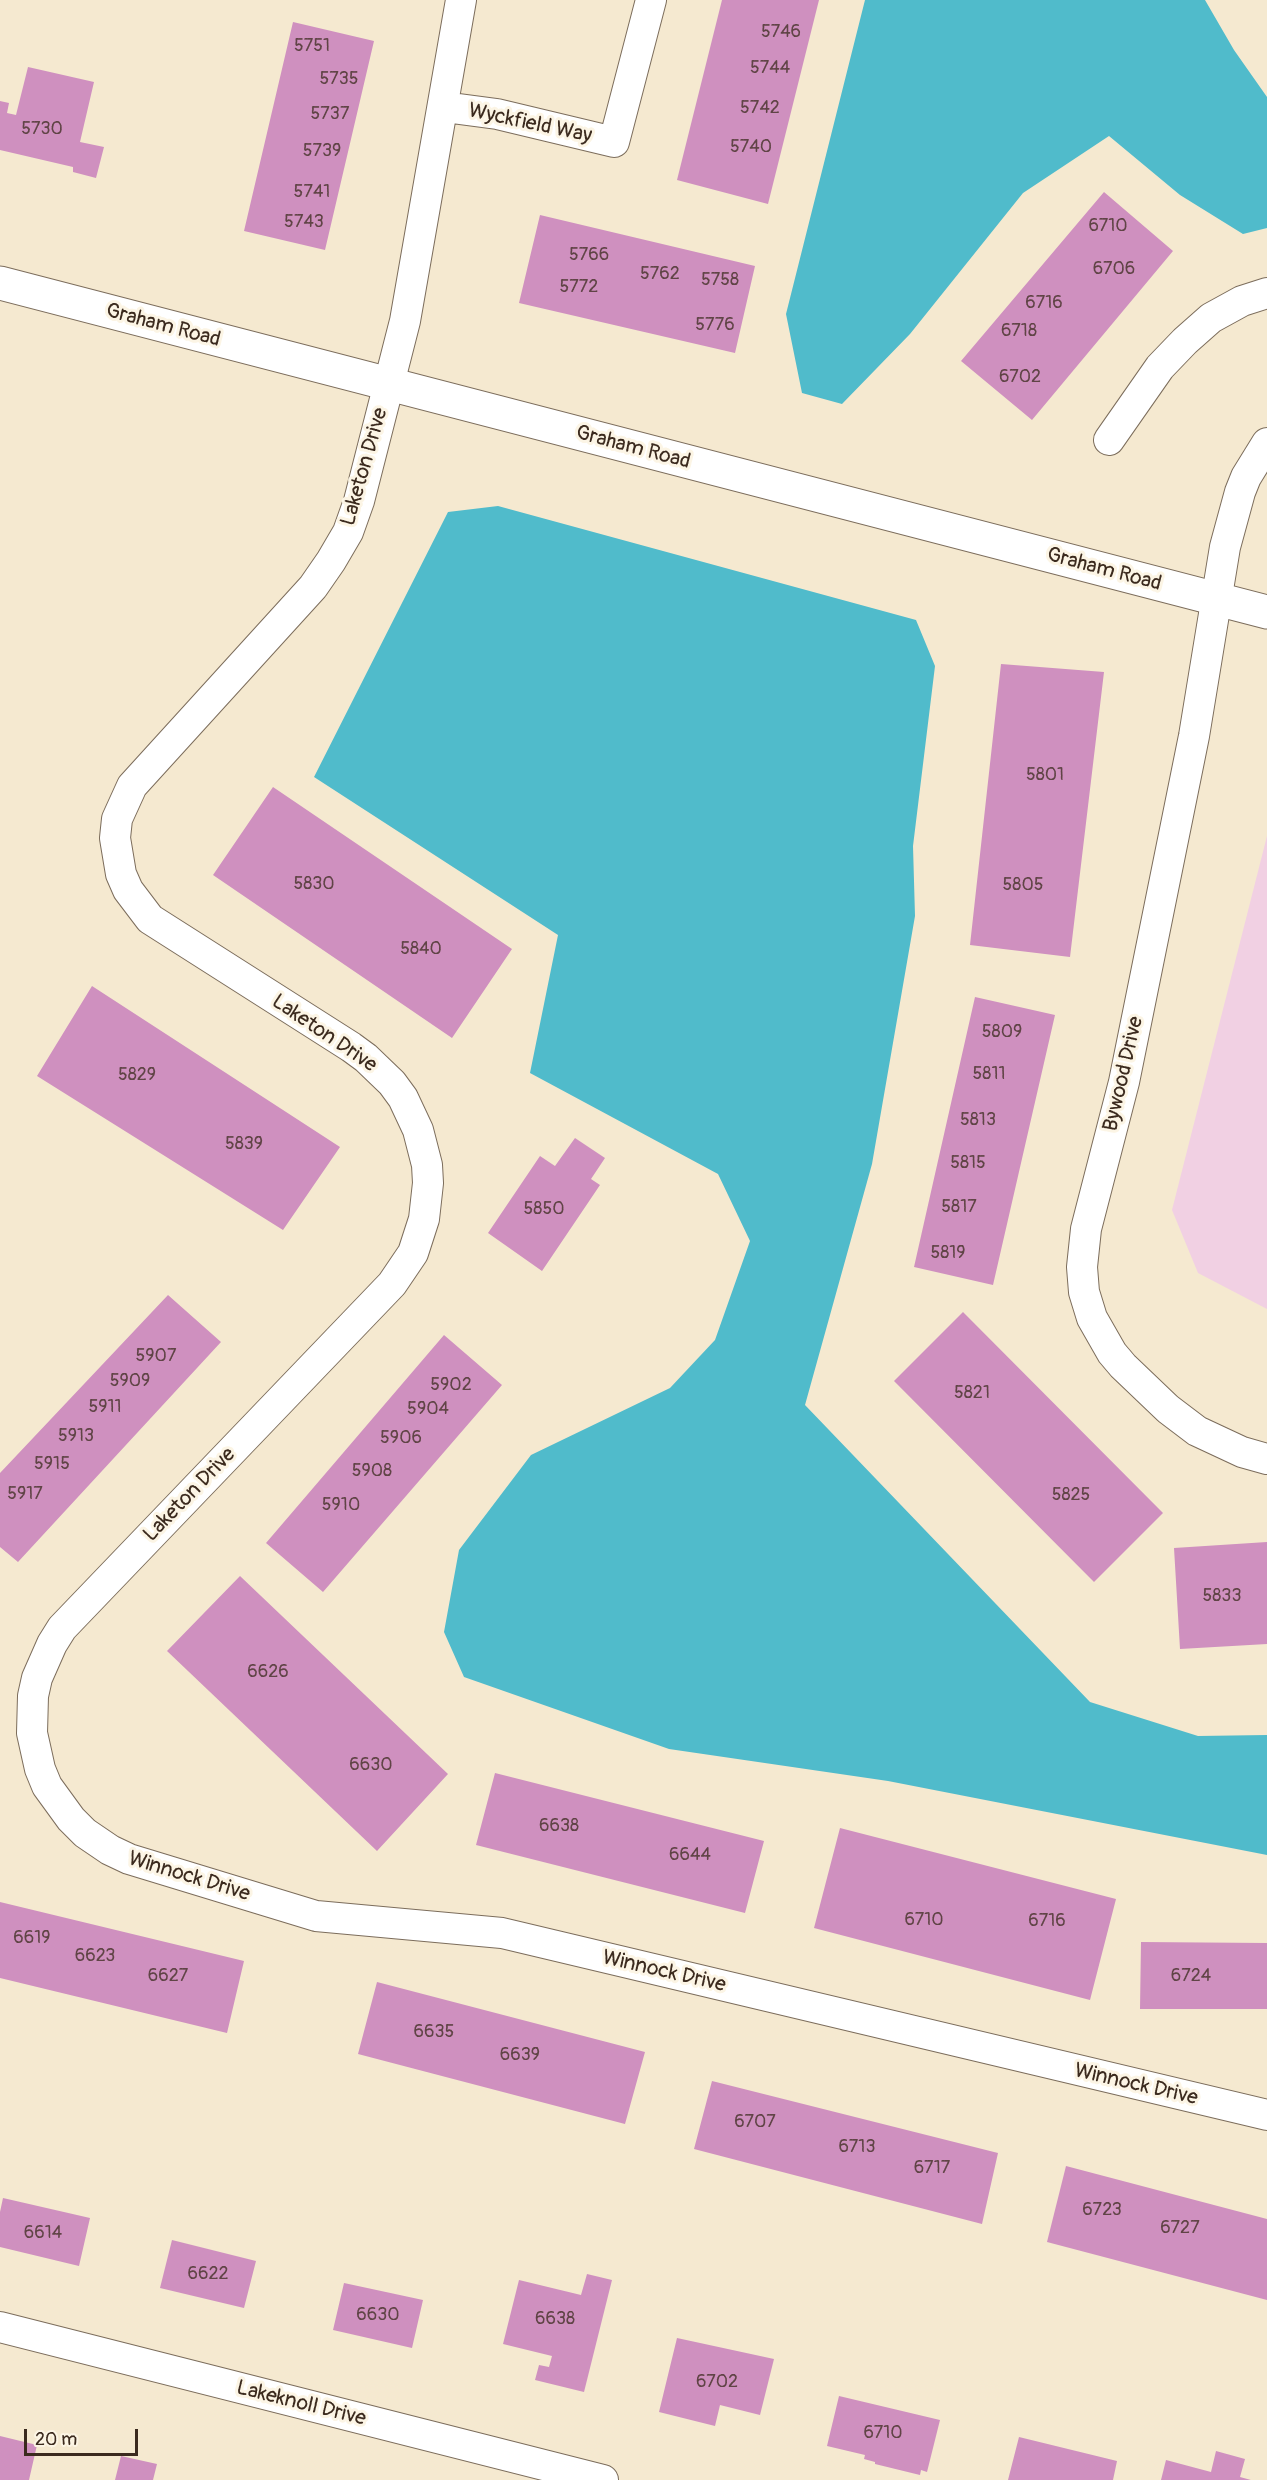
<!DOCTYPE html>
<html>
<head>
<meta charset="utf-8">
<style>
	body { margin:0 }
	#map { position:relative; width:1267px; height:2480px; overflow:hidden; background:#f5e9d0; font-family:Pangolin,sans-serif }
	canvas { display:block }
	.scale { position:absolute; left:24px; top:2429px; width:114px; height:27px; box-sizing:border-box; border:3px solid #3b2a1e; border-top:0; padding-left:8px; font-size:18px; line-height:21px; white-space:nowrap; color:#3b2a1e; -webkit-text-stroke:4px #fcf5e5; paint-order:stroke }
</style>
</head>
<body>
<div id="map">
<canvas width="1267" height="2480"></canvas>
<div class="scale">20 m</div>
</div>
<script>
const g = document.querySelector('canvas').getContext('2d');
g.lineJoin = 'round';
function fill(path, color) { g.fillStyle = color; g.fill(path, 'evenodd'); }
const toPath = rows => new Path2D(rows.map(r => 'M' + r).join(''));
function strokePath(path, color, width, dash) { g.strokeStyle = color; g.lineWidth = width; g.lineCap = dash ? 'butt' : 'round'; g.setLineDash(dash || []); g.stroke(path); }
function drawText(font, color, halo, rows, align = 'center') {
  g.font = font + ' Pangolin,sans-serif'; g.lineWidth = 6; g.setLineDash([]); g.textBaseline = 'middle'; g.strokeStyle = halo; g.fillStyle = color; for (const [text, x, y, turn = 0] of rows) {
    g.save(); g.translate(x, y); g.rotate((+turn || 0) * Math.PI / 180); g.textAlign = isNaN(turn) ? turn : align; if (halo) g.strokeText(text, 0, 0); g.fillText(text, 0, 0); g.restore();
  }
}
const built = toPath([
	[1267,836,1267,1309,1198,1273,1172,1210]
]);
const water = toPath([
	[865,0,1205,0,1234,50,1267,97,1267,228,1243,234,1180,195,1109,136,1023,193,910,334,842,404,802,393,786,314],
	[498,506,916,620,935,666,913,846,915,916,872,1164,805,1405,1090,1702,1198,1736,1267,1735,1267,1855,888,1781,669,1749,464,1677,444,1632,459,1550,531,1455,670,1388,715,1340,750,1241,718,1174,530,1073,558,935,314,777,448,512]
]);
const building = toPath([
	[722,0,819,0,768,204,677,180],
	[293,22,374,41,325,250,244,231],
	[28,67,94,82,80,142,104,147,96,178,73,172,73,167,0,150,0,101,9,103,7,113,16,115],
	[1104,192,1173,251,1032,420,961,361],
	[540,215,755,266,735,353,519,303],
	[1001,664,1104,672,1070,957,970,945],
	[273,787,512,949,452,1038,213,875],
	[92,986,340,1147,283,1230,37,1076],
	[975,997,1055,1015,993,1285,914,1267],
	[575,1138,605,1158,591,1179,600,1185,542,1271,488,1233,540,1156,555,1166],
	[168,1295,221,1342,18,1562,0,1547,0,1473],
	[963,1312,1163,1513,1094,1582,894,1381],
	[444,1335,502,1385,323,1592,266,1543],
	[1267,1542,1267,1644,1180,1649,1174,1548],
	[240,1576,448,1774,377,1851,167,1651],
	[495,1773,764,1841,745,1913,476,1845],
	[840,1828,1116,1899,1090,2000,814,1928],
	[0,1902,244,1961,227,2033,0,1978],
	[1141,1942,1267,1943,1267,2009,1140,2009],
	[377,1982,645,2052,625,2124,358,2054],
	[712,2081,998,2153,982,2224,694,2149],
	[1066,2166,1267,2219,1267,2300,1047,2242],
	[3,2198,90,2218,79,2266,0,2247,0,2212],
	[172,2240,256,2261,244,2308,160,2288],
	[587,2274,612,2280,584,2392,535,2380,539,2365,549,2367,552,2356,503,2344,519,2280,581,2295],
	[344,2283,423,2300,412,2348,333,2330],
	[677,2338,774,2359,760,2415,720,2405,715,2426,659,2412],
	[839,2396,940,2420,927,2472,921,2470,920,2475,875,2464,875,2462,864,2459,865,2455,827,2446],
	[0,2436,37,2445,29,2480,0,2480],
	[1019,2437,1117,2461,1113,2480,1008,2480],
	[1216,2451,1245,2459,1240,2477,1251,2480,1161,2480,1166,2460,1211,2472],
	[121,2456,157,2464,153,2480,115,2480]
]);
const minor = toPath([
	[461,0,405,321,359,501,348,532,331,561,313,587,132,786,117,819,115,838,121,874,128,890,150,919,351,1047,366,1058,392,1083,403,1098,418,1130,427,1165,428,1183,424,1219,413,1253,392,1284,62,1628,52,1644,37,1678,33,1696,32,1733,40,1769,47,1786,71,1819,85,1833,110,1850,129,1859,316,1916,502,1933,1267,2115],
	[444,107,497,114,614,142,651,0],
	[1109,440,1160,367,1185,341,1211,318,1242,301,1267,293],
	[1267,443,1246,477,1240,492,1225,547,1194,736,1124,1082,1086,1229,1082,1267,1084,1292,1092,1318,1112,1353,1123,1366,1168,1409,1197,1431,1242,1452,1267,1459],
	[0,2327,603,2480]
]);
const tertiary = toPath([
	[0,283,1267,612]
]);
const numberNames = [
	["5746",781,32],
	["5751",312,46],
	["5744",770,68],
	["5735",339,79],
	["5742",760,108],
	["5737",330,114],
	["5730",42,129],
	["5740",751,147],
	["5739",322,151],
	["5741",312,192],
	["5743",304,222],
	["6710",1108,226],
	["5766",589,255],
	["6706",1114,269],
	["5762",660,274],
	["5758",720,280],
	["5772",579,287],
	["6716",1044,303],
	["5776",715,325],
	["6718",1019,331],
	["6702",1020,377],
	["5801",1045,775],
	["5830",314,884],
	["5805",1023,885],
	["5840",421,949],
	["5809",1002,1032],
	["5811",989,1074],
	["5829",137,1075],
	["5813",978,1120],
	["5839",244,1144],
	["5815",968,1163],
	["5817",959,1207],
	["5850",544,1209],
	["5819",948,1253],
	["5907",156,1356],
	["5909",130,1381],
	["5902",451,1385],
	["5821",972,1393],
	["5911",105,1407],
	["5904",428,1409],
	["5913",76,1436],
	["5906",401,1438],
	["5915",52,1464],
	["5908",372,1471],
	["5917",25,1494],
	["5825",1071,1495],
	["5910",341,1505],
	["5833",1222,1596],
	["6626",268,1672],
	["6630",371,1765],
	["6638",559,1826],
	["6644",690,1855],
	["6710",924,1920],
	["6716",1047,1921],
	["6619",32,1938],
	["6623",95,1956],
	["6627",168,1976],
	["6724",1191,1976],
	["6635",434,2032],
	["6639",520,2055],
	["6707",755,2122],
	["6713",857,2147],
	["6717",932,2168],
	["6723",1102,2210],
	["6727",1180,2228],
	["6614",43,2233],
	["6622",208,2274],
	["6630",378,2315],
	["6638",555,2319],
	["6702",717,2382],
	["6710",883,2433]
];
const streetNames = [
	["Wyckfield Way",530,124,12],
	["Graham Road",163,326,15],
	["Graham Road",633,448,15],
	["Laketon Drive",365,467,-74],
	["Graham Road",1104,570,15],
	["Laketon Drive",324,1034,34],
	["Bywood Drive",1124,1074,-77],
	["Laketon Drive",190,1495,-46],
	["Winnock Drive",189,1877,17],
	["Winnock Drive",664,1972,13],
	["Winnock Drive",1136,2085,13],
	["Lakeknoll Drive",301,2404,14]
];
fill(built, '#f1d0e3');
fill(water, '#50bbcb');
fill(building, '#cf90bf');
strokePath(minor, '#7c6d5c', 32);
strokePath(tertiary, '#7c6d5c', 35);
strokePath(minor, '#fff', 30);
strokePath(tertiary, '#fff', 33);
drawText('18px', '#604446', null, numberNames);
drawText('21px', '#3b2a1e', '#fcf5e5', streetNames);
</script>
</body>
</html>
